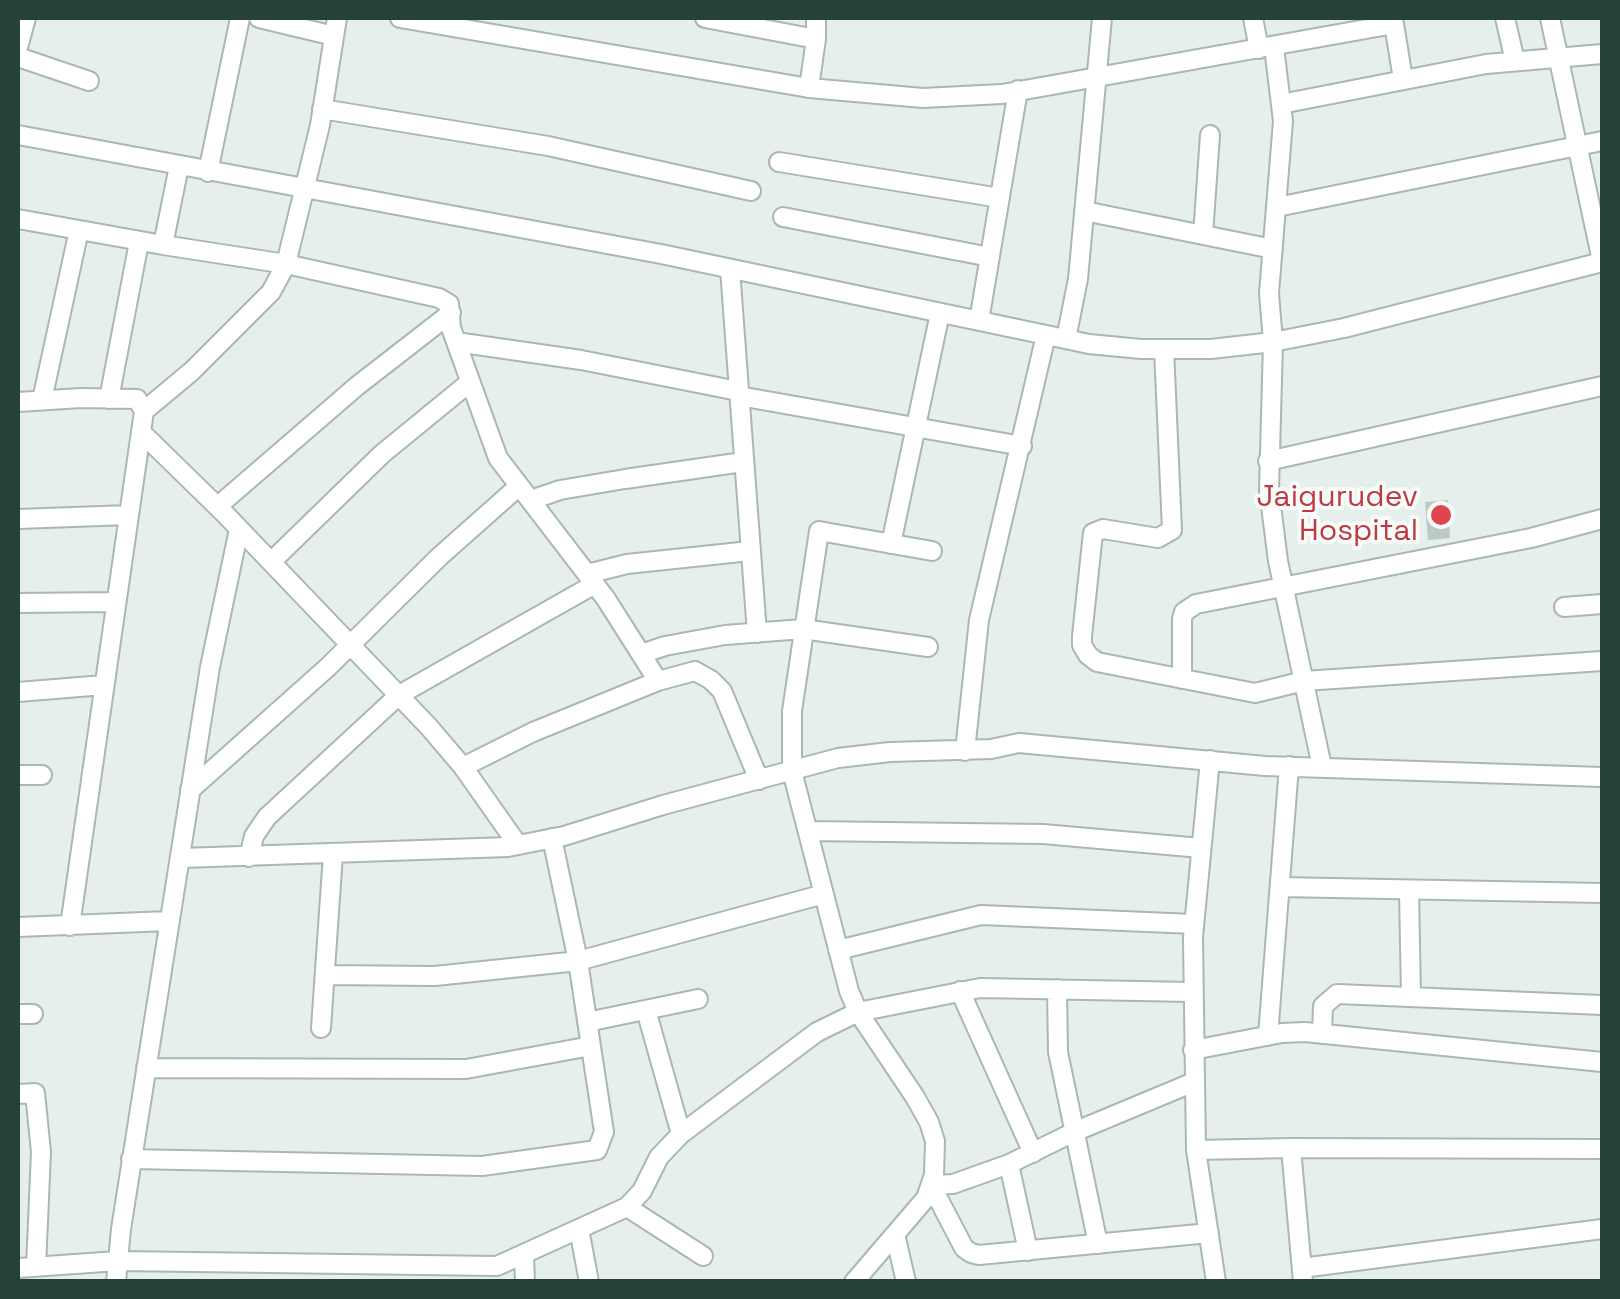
<!DOCTYPE html>
<html>
<head>
<meta charset="utf-8">
<style>
	body { margin:0 }
	#map { position:relative; width:1620px; height:1299px; overflow:hidden; background:#e6efeb; font-family:"Space Grotesk",sans-serif }
	canvas { display:block }
	.frame { position:absolute; inset:0; border:20px solid #24423a; pointer-events:none }
</style>
</head>
<body>
<div id="map">
<canvas width="1620" height="1299"></canvas>
<div class="frame"></div>
</div>
<script>
const g = document.querySelector('canvas').getContext('2d');
g.lineJoin = 'round';
function fill(path, color) { g.fillStyle = color; g.fill(path, 'evenodd'); }
const toPath = rows => new Path2D(rows.map(r => 'M' + r).join(''));
function strokePath(path, color, width, dash) { g.strokeStyle = color; g.lineWidth = width; g.lineCap = dash ? 'butt' : 'round'; g.setLineDash(dash || []); g.stroke(path); }
function drawText(font, color, halo, rows, align = 'center') {
  g.font = font + ' "Space Grotesk",sans-serif'; g.lineWidth = 8; g.setLineDash([]); g.textBaseline = 'middle'; g.strokeStyle = halo; g.fillStyle = color; for (const [text, x, y, turn = 0] of rows) {
    g.save(); g.translate(x, y); g.rotate((+turn || 0) * Math.PI / 180); g.textAlign = isNaN(turn) ? turn : align; if (halo) g.strokeText(text, 0, 0); g.fillText(text, 0, 0); g.restore();
  }
}
const building = toPath([
	[1448,500,1450,538,1428,540,1425,502]
]);
const minor = toPath([
	[259,18,334,36],
	[400,18,809,88,923,98,1002,94,1394,24,1403,79],
	[705,18,816,39],
	[1253,18,1259,49],
	[1505,18,1515,61],
	[1550,18,1602,261],
	[18,47,26,18],
	[1274,47,1283,121,1269,293,1273,342,1269,490,1278,561,1322,767],
	[18,57,89,81],
	[809,88,816,39,816,18],
	[1281,104,1486,64,1602,54],
	[322,109,548,146,751,191],
	[18,135,661,254,1089,344,1141,349,1211,349,1273,342,1344,328,1602,262],
	[779,162,1000,198],
	[208,172,240,18],
	[1277,207,1602,141],
	[1084,211,1273,249],
	[783,217,990,257],
	[18,219,163,245,179,166],
	[1203,235,1210,135],
	[163,245,286,264,439,298,449,304,451,328,498,458,606,599,658,681,533,732,463,767],
	[730,269,757,633],
	[979,321,1018,90],
	[1066,339,1078,279,1102,18],
	[456,342,581,360,738,391],
	[1164,349,1172,530,1158,538,1103,529,1093,533,1082,636,1082,645,1088,655,1097,662,1255,693,1304,681,1602,661],
	[739,396,1022,446],
	[109,399,139,242],
	[42,400,79,230],
	[18,402,81,398,137,399,144,411,70,926],
	[144,411,192,371,271,292,286,264,320,125,337,18],
	[141,432,225,514,429,727,463,767,518,845],
	[1268,461,1602,386],
	[531,500,560,490,625,479,743,462],
	[218,506,357,386,451,313],
	[18,519,129,515],
	[891,544,940,313],
	[271,562,382,454,470,382],
	[587,574,627,564,750,551],
	[18,603,116,602],
	[1564,607,1602,604],
	[641,654,665,646,725,635,803,629,928,647],
	[1182,679,1182,619,1184,612,1196,604,1531,538,1602,519],
	[658,681,695,671,711,680,722,691,759,780],
	[18,692,104,685],
	[965,751,979,620,1046,335],
	[1210,760,1193,937,1196,1150,1291,1148,1303,1282],
	[18,775,42,775],
	[190,790,328,667,439,557,519,486],
	[808,831,1043,834,1201,848],
	[249,857,254,836,267,817,399,695,595,584],
	[182,858,508,847,564,836,663,805,838,758,890,752,991,749,1019,743,1265,766,1602,777],
	[1280,887,1602,893],
	[1409,890,1411,997],
	[18,927,169,921],
	[838,950,981,915,1194,924],
	[325,975,435,976,578,961,824,894],
	[1057,989,1058,1052,1098,1244],
	[960,991,1033,1153],
	[646,1010,681,1134],
	[18,1014,33,1014],
	[587,1022,698,999],
	[321,1028,333,854],
	[1322,1034,1323,1006,1337,994,1602,1005],
	[1268,1036,1289,766],
	[1193,1050,1282,1033,1305,1032,1602,1062],
	[146,1068,466,1069,591,1046],
	[18,1094,35,1093,41,1152,36,1267],
	[1291,1148,1602,1149],
	[1196,1150,1216,1282],
	[131,1159,482,1166,597,1150,604,1132,578,961,552,838],
	[1009,1164,953,1184,931,1185,964,1248,971,1253,979,1255,1209,1233],
	[627,1207,703,1256],
	[579,1229,589,1282],
	[895,1234,906,1282],
	[1028,1251,1009,1164,1074,1132,1194,1082],
	[524,1255,525,1282],
	[18,1268,118,1261,497,1266,627,1207,642,1191,659,1157,681,1134,817,1032,858,1012,980,988,1191,992],
	[1302,1268,1602,1229],
	[116,1282,121,1229,210,667,239,529],
	[854,1282,926,1198,934,1175,935,1141,929,1122,915,1097,858,1012,849,991,792,771,792,711,819,531,932,551]
]);
const markers = [
	[1441,515,12,"#e0444e"]
];
const healthNames = [
	["Jaigurudev",1418,498],
	["Hospital",1418,532]
];
fill(building, '#bbcac4');
strokePath(minor, '#a8b8b2', 22);
strokePath(minor, '#fff', 18);
for (const [x, y, r, color] of markers) { const dot = new Path2D(); dot.arc(x, y, r, 0, 2 * Math.PI); g.fillStyle = color; g.fill(dot); strokePath(dot, '#f7fbf9', 4); }
drawText('30px', '#be3a42', '#f7fbf9', healthNames, 'right');
</script>
</body>
</html>
